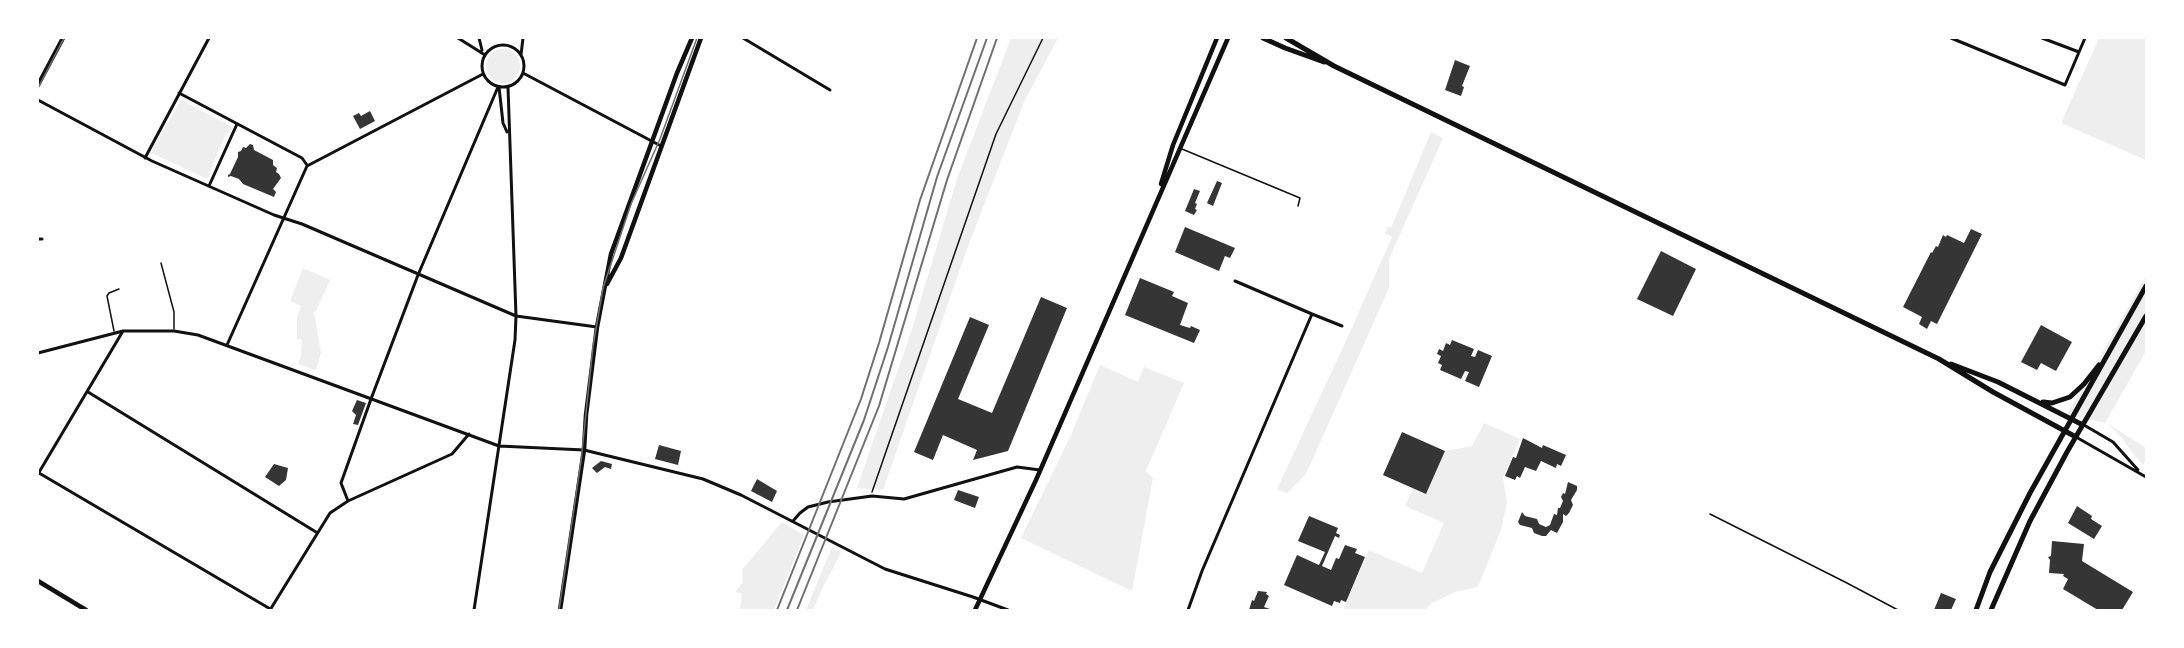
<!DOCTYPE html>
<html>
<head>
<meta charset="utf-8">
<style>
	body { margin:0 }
	#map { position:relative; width:2184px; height:648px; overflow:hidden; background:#fff; font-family:"DM Sans",sans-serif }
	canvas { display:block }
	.frame { position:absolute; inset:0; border:39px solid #fff; pointer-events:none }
</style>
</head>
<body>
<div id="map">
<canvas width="2184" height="648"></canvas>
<div class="frame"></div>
</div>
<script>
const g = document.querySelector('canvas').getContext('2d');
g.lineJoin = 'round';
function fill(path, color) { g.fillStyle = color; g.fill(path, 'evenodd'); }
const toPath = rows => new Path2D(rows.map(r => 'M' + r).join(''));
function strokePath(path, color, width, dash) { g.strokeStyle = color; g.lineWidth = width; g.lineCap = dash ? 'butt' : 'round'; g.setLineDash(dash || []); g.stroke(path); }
const green = toPath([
	[1011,38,1058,38,1024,102,967,249,883,490,857,488,911,332,957,179],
	[2099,38,2146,38,2146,160,2061,123],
	'486 66a17 17 0 1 1 34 0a17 17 0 1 1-34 0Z',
	[181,100,232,127,230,133,226,134,209,173,211,174,207,179,152,153,153,148],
	[1431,132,1443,138,1389,259,1389,288,1310,465,1304,476,1287,493,1277,489,1350,332,1392,237,1385,233,1388,227,1391,228],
	[303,268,330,280,316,311,314,312,321,353,316,370,298,364,301,355,302,340,297,339,297,317,301,306,290,301],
	[2146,276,2146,351,2105,423,2067,414],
	[1100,365,1138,382,1144,367,1184,383,1146,471,1153,478,1132,591,1021,538,1070,437],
	[1484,423,1520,439,1503,477,1507,503,1501,530,1478,587,1455,592,1430,604,1426,610,1343,610,1369,550,1422,573,1444,523,1405,506,1413,488,1426,494,1445,451,1472,446],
	[2107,423,2146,448,2146,459,2143,465,2131,451,2121,437],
	[782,522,804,535,774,610,740,610,742,593,735,592,743,582,742,570],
	[832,547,841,553,822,589,813,610,806,610]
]);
const building = toPath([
	[1455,60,1470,66,1462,86,1464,87,1461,96,1445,90],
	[370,111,375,121,360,129,353,116,359,113,361,116],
	[250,144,253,145,254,150,273,160,273,165,277,168,276,172,279,174,281,178,273,189,276,192,274,197,243,184,239,179,231,176,228,177,228,175,230,174,238,157,238,152,241,151,243,147,246,148],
	[1217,181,1222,183,1213,206,1207,203],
	[1194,189,1200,191,1195,203,1197,204,1195,209,1197,210,1194,215,1185,211],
	[1185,227,1235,248,1230,258,1225,256,1219,271,1175,252],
	[1971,229,1982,234,1937,324,1931,321,1927,329,1919,324,1922,317,1903,307,1931,252,1932,253,1936,246,1938,247,1943,235,1946,237,1947,235,1964,243],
	[1661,251,1696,269,1673,316,1637,299],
	[1140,278,1174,292,1172,296,1188,303,1180,325,1190,328,1191,326,1200,330,1194,343,1125,315],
	[1041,297,1067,308,1008,451,973,460,977,450,943,435,933,460,914,452,970,317,989,325,958,399,992,413],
	[2041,325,2072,342,2056,371,2041,363,2037,370,2021,362],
	[1452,340,1474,349,1471,356,1475,357,1478,350,1492,356,1479,387,1465,381,1469,372,1465,371,1461,379,1440,370,1442,365,1438,363,1441,356,1437,354,1439,349,1443,351,1446,343,1450,345],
	[357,400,366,403,358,425,353,424,356,415,352,411],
	[1402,432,1445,451,1426,494,1383,475],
	[1523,438,1542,448,1543,445,1566,455,1561,466,1557,464,1556,468,1541,461,1536,471,1525,467,1520,478,1517,476,1515,480,1505,476,1513,457,1516,458],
	[659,445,681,451,678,465,655,459],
	[601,461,612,464,611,469,605,467,597,473,592,468],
	[274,464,288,468,286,480,279,486,265,477],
	[757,479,777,491,772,502,751,491],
	[1568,482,1577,486,1577,490,1571,500,1573,505,1569,513,1566,516,1563,514,1563,522,1557,533,1551,530,1546,536,1542,536,1534,533,1532,528,1520,525,1518,522,1522,512,1525,516,1537,519,1539,524,1546,527,1550,525,1554,514,1557,515,1558,508,1560,508,1563,501,1561,497,1563,493,1565,494],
	[958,490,979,497,975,508,954,500],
	[2077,506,2092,516,2091,519,2102,526,2094,539,2068,523],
	[1309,516,1338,528,1336,533,1340,535,1339,538,1335,536,1322,566,1331,570,1336,558,1339,559,1345,545,1357,549,1355,553,1365,557,1346,602,1341,600,1340,603,1334,601,1332,606,1284,585,1297,555,1319,565,1325,552,1298,541],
	[2052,541,2084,544,2082,561,2133,592,2122,610,2098,610,2063,589,2068,579,2063,576,2064,574,2049,573,2050,560,2048,557,2051,556],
	[1258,591,1267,592,1266,594,1269,596,1264,607,1273,610,1249,610,1252,600,1254,601],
	[1941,593,1956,599,1951,610,1934,610]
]);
const path = toPath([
	[872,492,996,134,1043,38]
]);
const service = toPath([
	[1182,149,1300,198,1298,206],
	[161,263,174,312,174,329],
	[114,331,107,296,109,293,119,289],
	[1710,514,1845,582,1898,610]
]);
const minor = toPath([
	[458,38,485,55],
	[479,38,482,50],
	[743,38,830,90],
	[1951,38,2065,85,2085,38],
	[2042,38,2079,52],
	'482 66a21 21 0 1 1 42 0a21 21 0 1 1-42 0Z',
	[521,55,523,38],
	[523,73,661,146],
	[499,87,503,123,507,132],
	[179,93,302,158,307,165],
	[38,100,152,161,274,215,302,224,516,316,597,327],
	[145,158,209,38],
	[209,186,237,124],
	[38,239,42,239],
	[1312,314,1342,326],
	[227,345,307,166,483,74],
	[38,353,123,331,174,331,198,335,499,446,584,450,703,479,741,495,885,569,973,597,1008,610],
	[88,392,316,532],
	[2084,425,2113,442,2138,470],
	[2076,437,2146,477],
	[39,473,272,610],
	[38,474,123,331],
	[348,501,341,483,371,399,418,275,498,87],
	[793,521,800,513,808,507,828,502,872,496,904,499,1017,467,1040,470],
	[270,610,330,513,348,501,452,454,469,434],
	[474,610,515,340,516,316,508,87],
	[1188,610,1202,571,1312,314,1235,281]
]);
const secondary = toPath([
	[38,85,63,38],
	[1161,184,1173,145,1217,38],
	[607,284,621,258,701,38],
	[38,581,86,610],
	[560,610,584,450,586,415,597,327,611,254,677,73,692,38],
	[975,610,1036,480,1228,38]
]);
const primary = toPath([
	[1263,38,1285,48,1324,62],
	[1286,38,1334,66,1939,359,1993,392,2076,437],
	[1951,364,1998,382,2083,425],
	[2043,402,2052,403,2070,397,2084,384,2099,365],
	[1976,610,1990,572,2030,493,2146,286],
	[1991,610,2030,521,2067,452,2146,316]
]);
const tram = toPath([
	[38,88,64,38],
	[559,610,581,461,593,346,603,288,631,204,660,139,697,38]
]);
const rail = toPath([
	[777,610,861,399,879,343,920,200,977,38],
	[787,610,864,420,888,347,937,177,987,38],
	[797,610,879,406,947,180,997,38]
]);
fill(green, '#eee');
fill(building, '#353535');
strokePath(path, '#111', 1.5);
strokePath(service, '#111', 1.5);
strokePath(minor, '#111', 3);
strokePath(secondary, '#111', 4.5);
strokePath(primary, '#111', 5);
strokePath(tram, '#707070', 1.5);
strokePath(rail, '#707070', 2);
</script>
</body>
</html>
